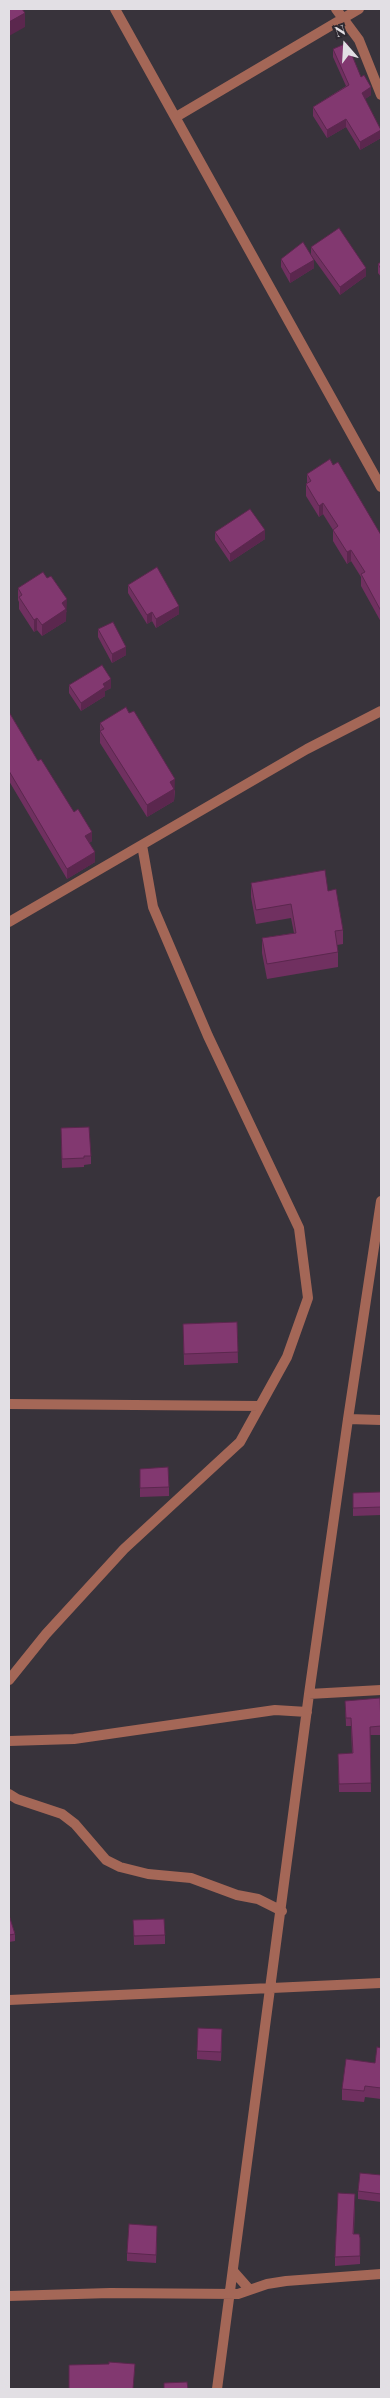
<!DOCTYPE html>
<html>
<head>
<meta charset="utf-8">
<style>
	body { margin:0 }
	#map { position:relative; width:390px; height:2398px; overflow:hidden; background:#38333b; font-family:"Playfair Display",serif }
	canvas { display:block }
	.frame { position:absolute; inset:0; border:10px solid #e2dfe4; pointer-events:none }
	.north { position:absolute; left:320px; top:20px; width:50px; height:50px; -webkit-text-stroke:4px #2e2931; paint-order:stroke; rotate:341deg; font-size:14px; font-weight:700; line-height:20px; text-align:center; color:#e2dfe4 }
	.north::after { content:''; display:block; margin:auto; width:18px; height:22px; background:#e2dfe4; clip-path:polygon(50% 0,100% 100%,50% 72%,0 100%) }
</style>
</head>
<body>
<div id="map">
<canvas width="390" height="2398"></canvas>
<div class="frame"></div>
<div class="north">N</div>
</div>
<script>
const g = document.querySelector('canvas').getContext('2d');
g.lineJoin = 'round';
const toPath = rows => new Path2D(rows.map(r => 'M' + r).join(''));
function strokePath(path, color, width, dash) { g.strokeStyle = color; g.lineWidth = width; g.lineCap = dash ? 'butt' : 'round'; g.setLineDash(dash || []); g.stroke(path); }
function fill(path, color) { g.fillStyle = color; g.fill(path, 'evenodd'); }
const street = toPath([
	[115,9,381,487],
	[336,9,359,40,381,95],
	[176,117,359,9],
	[9,922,307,749,381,711],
	[9,1404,260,1406],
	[348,1419,381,1420],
	[9,1680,46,1634,124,1549,240,1442,287,1357,308,1298,299,1228,208,1036,153,907,142,845],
	[309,1694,381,1690],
	[9,1741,74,1739,275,1710,307,1712],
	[9,1794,17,1799,62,1814,75,1824,106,1860,120,1867,148,1874,191,1878,237,1895,258,1899,282,1911],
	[9,2000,381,1983],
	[234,2272,249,2289],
	[9,2296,110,2293,238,2294,267,2284,286,2281,381,2274],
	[217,2389,309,1694,348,1419,381,1201]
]);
const wall = toPath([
	[333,49,361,77,371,95,365,99,381,138,360,150,346,127,327,138,313,116,313,107,346,86,333,57],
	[311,247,366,276,340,295,311,255],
	[281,259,314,268,290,283,281,267],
	[381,262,381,277,378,273,378,264],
	[307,474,381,535,381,622,361,586,361,577,351,561,347,564,333,541,333,530,323,514,319,517,306,496,306,484,307,483],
	[215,532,265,539,230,562,215,540],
	[128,585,179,614,156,628,152,621,147,624,128,593],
	[18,588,67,611,66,612,66,621,42,636,37,630,34,632,19,609,19,602,18,600],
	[98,629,126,655,112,663,98,637],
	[69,685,111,688,105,691,105,696,81,711,69,693],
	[9,712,38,761,92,841,89,843,95,862,67,879,9,781],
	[129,713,175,791,174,801,147,817,100,743,100,723],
	[251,883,328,891,343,930,343,944,337,945,338,952,338,967,267,979,262,953,262,938,294,933,291,918,256,924,251,897],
	[61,1136,91,1156,91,1164,84,1165,84,1167,62,1168],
	[237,1322,238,1363,184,1365,183,1324],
	[140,1469,169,1487,169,1496,140,1497],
	[381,1492,381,1515,353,1516,353,1493],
	[345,1701,381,1710,381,1735,370,1735,371,1792,339,1792,338,1754,352,1753,351,1726,346,1726],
	[9,1915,15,1934,15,1941,9,1942],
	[133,1920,165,1935,165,1944,134,1945],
	[222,2038,221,2061,197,2059,197,2051],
	[381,2048,381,2099,365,2097,364,2102,342,2100,342,2089,375,2063],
	[381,2175,381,2202,358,2199,358,2191],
	[355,2202,354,2234,360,2238,360,2264,335,2266,335,2257],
	[157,2234,156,2263,127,2261,127,2253]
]);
const shadedWall = toPath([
	[25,13,25,27,9,36,9,22],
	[371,87,371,95,362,101,362,93],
	[346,119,346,127,327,138,327,130],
	[381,130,381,138,360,150,360,142],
	[314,260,314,268,290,283,290,274],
	[366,268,366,276,340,295,340,287],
	[323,503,323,514,319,517,319,506],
	[265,530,265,539,230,562,230,554],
	[351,550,351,561,347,564,347,552],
	[67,599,66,621,42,636,42,625,62,603],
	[179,606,179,614,156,628,156,619],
	[152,612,152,621,147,624,147,615],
	[37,618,37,630,34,632,34,620],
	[126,647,126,655,112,663,112,654],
	[111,679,111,688,105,691,105,696,81,711,81,703,103,684],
	[175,779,174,801,147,817,147,805,170,782],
	[92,832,92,841,85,846,85,836],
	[95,852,95,862,67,879,67,869]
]);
const building = toPath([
	[9,9,22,9,25,13,9,22,9,9],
	[347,43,361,77,364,75,371,87,362,93,381,130,360,142,346,119,327,130,313,107,349,85,333,49,347,43],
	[339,228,366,268,340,287,311,247,339,228],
	[303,242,314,260,290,274,281,259,303,242],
	[381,262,381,269,378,264,381,262],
	[330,459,333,465,338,462,381,535,381,611,361,574,365,572,351,550,347,552,333,530,338,526,323,503,319,506,306,484,311,481,307,474,330,459],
	[250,509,265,530,230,554,215,532,250,509],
	[157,567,179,606,156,619,152,612,147,615,128,585,157,567],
	[43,572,47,578,51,576,67,599,62,603,66,609,42,625,37,618,34,620,19,597,22,595,18,588,43,572],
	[113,622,126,647,112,654,98,629,113,622],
	[102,665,111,679,103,684,105,687,81,703,69,685,102,665],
	[126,707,129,713,134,711,175,779,170,782,174,789,147,805,100,731,104,729,100,723,126,707],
	[9,712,38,761,41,759,74,812,78,809,92,832,85,836,95,852,67,869,9,771,9,712],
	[325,870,328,891,336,889,343,930,335,931,338,952,267,964,262,938,296,933,291,904,256,910,251,883,325,870],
	[89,1127,91,1156,84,1156,84,1158,62,1159,61,1128,89,1127],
	[237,1322,238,1352,184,1354,183,1324,237,1322],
	[168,1467,169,1487,140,1488,140,1469,168,1467],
	[381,1492,381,1507,353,1508,353,1493,381,1492],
	[380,1698,381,1726,370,1727,371,1783,339,1784,338,1754,353,1753,351,1718,346,1718,345,1701,380,1698],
	[9,1915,15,1934,9,1935,9,1915],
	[164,1919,165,1935,134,1936,133,1920,164,1919],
	[198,2028,222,2029,221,2052,197,2051,198,2028],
	[377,2047,381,2048,381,2088,365,2086,364,2091,342,2089,346,2059,375,2063,377,2047],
	[360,2173,381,2175,381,2194,358,2191,360,2173],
	[338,2193,355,2194,353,2234,359,2234,360,2238,360,2256,335,2257,338,2193],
	[129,2224,157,2226,156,2255,127,2253,129,2224],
	[109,2362,135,2364,133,2389,69,2389,69,2365,109,2364,109,2362],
	[187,2382,188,2389,164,2389,164,2383,187,2382]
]);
strokePath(street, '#a46757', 10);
fill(wall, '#703060');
fill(shadedWall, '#5b274e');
fill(building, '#823870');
strokePath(building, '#5b274e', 1);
</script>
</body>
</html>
